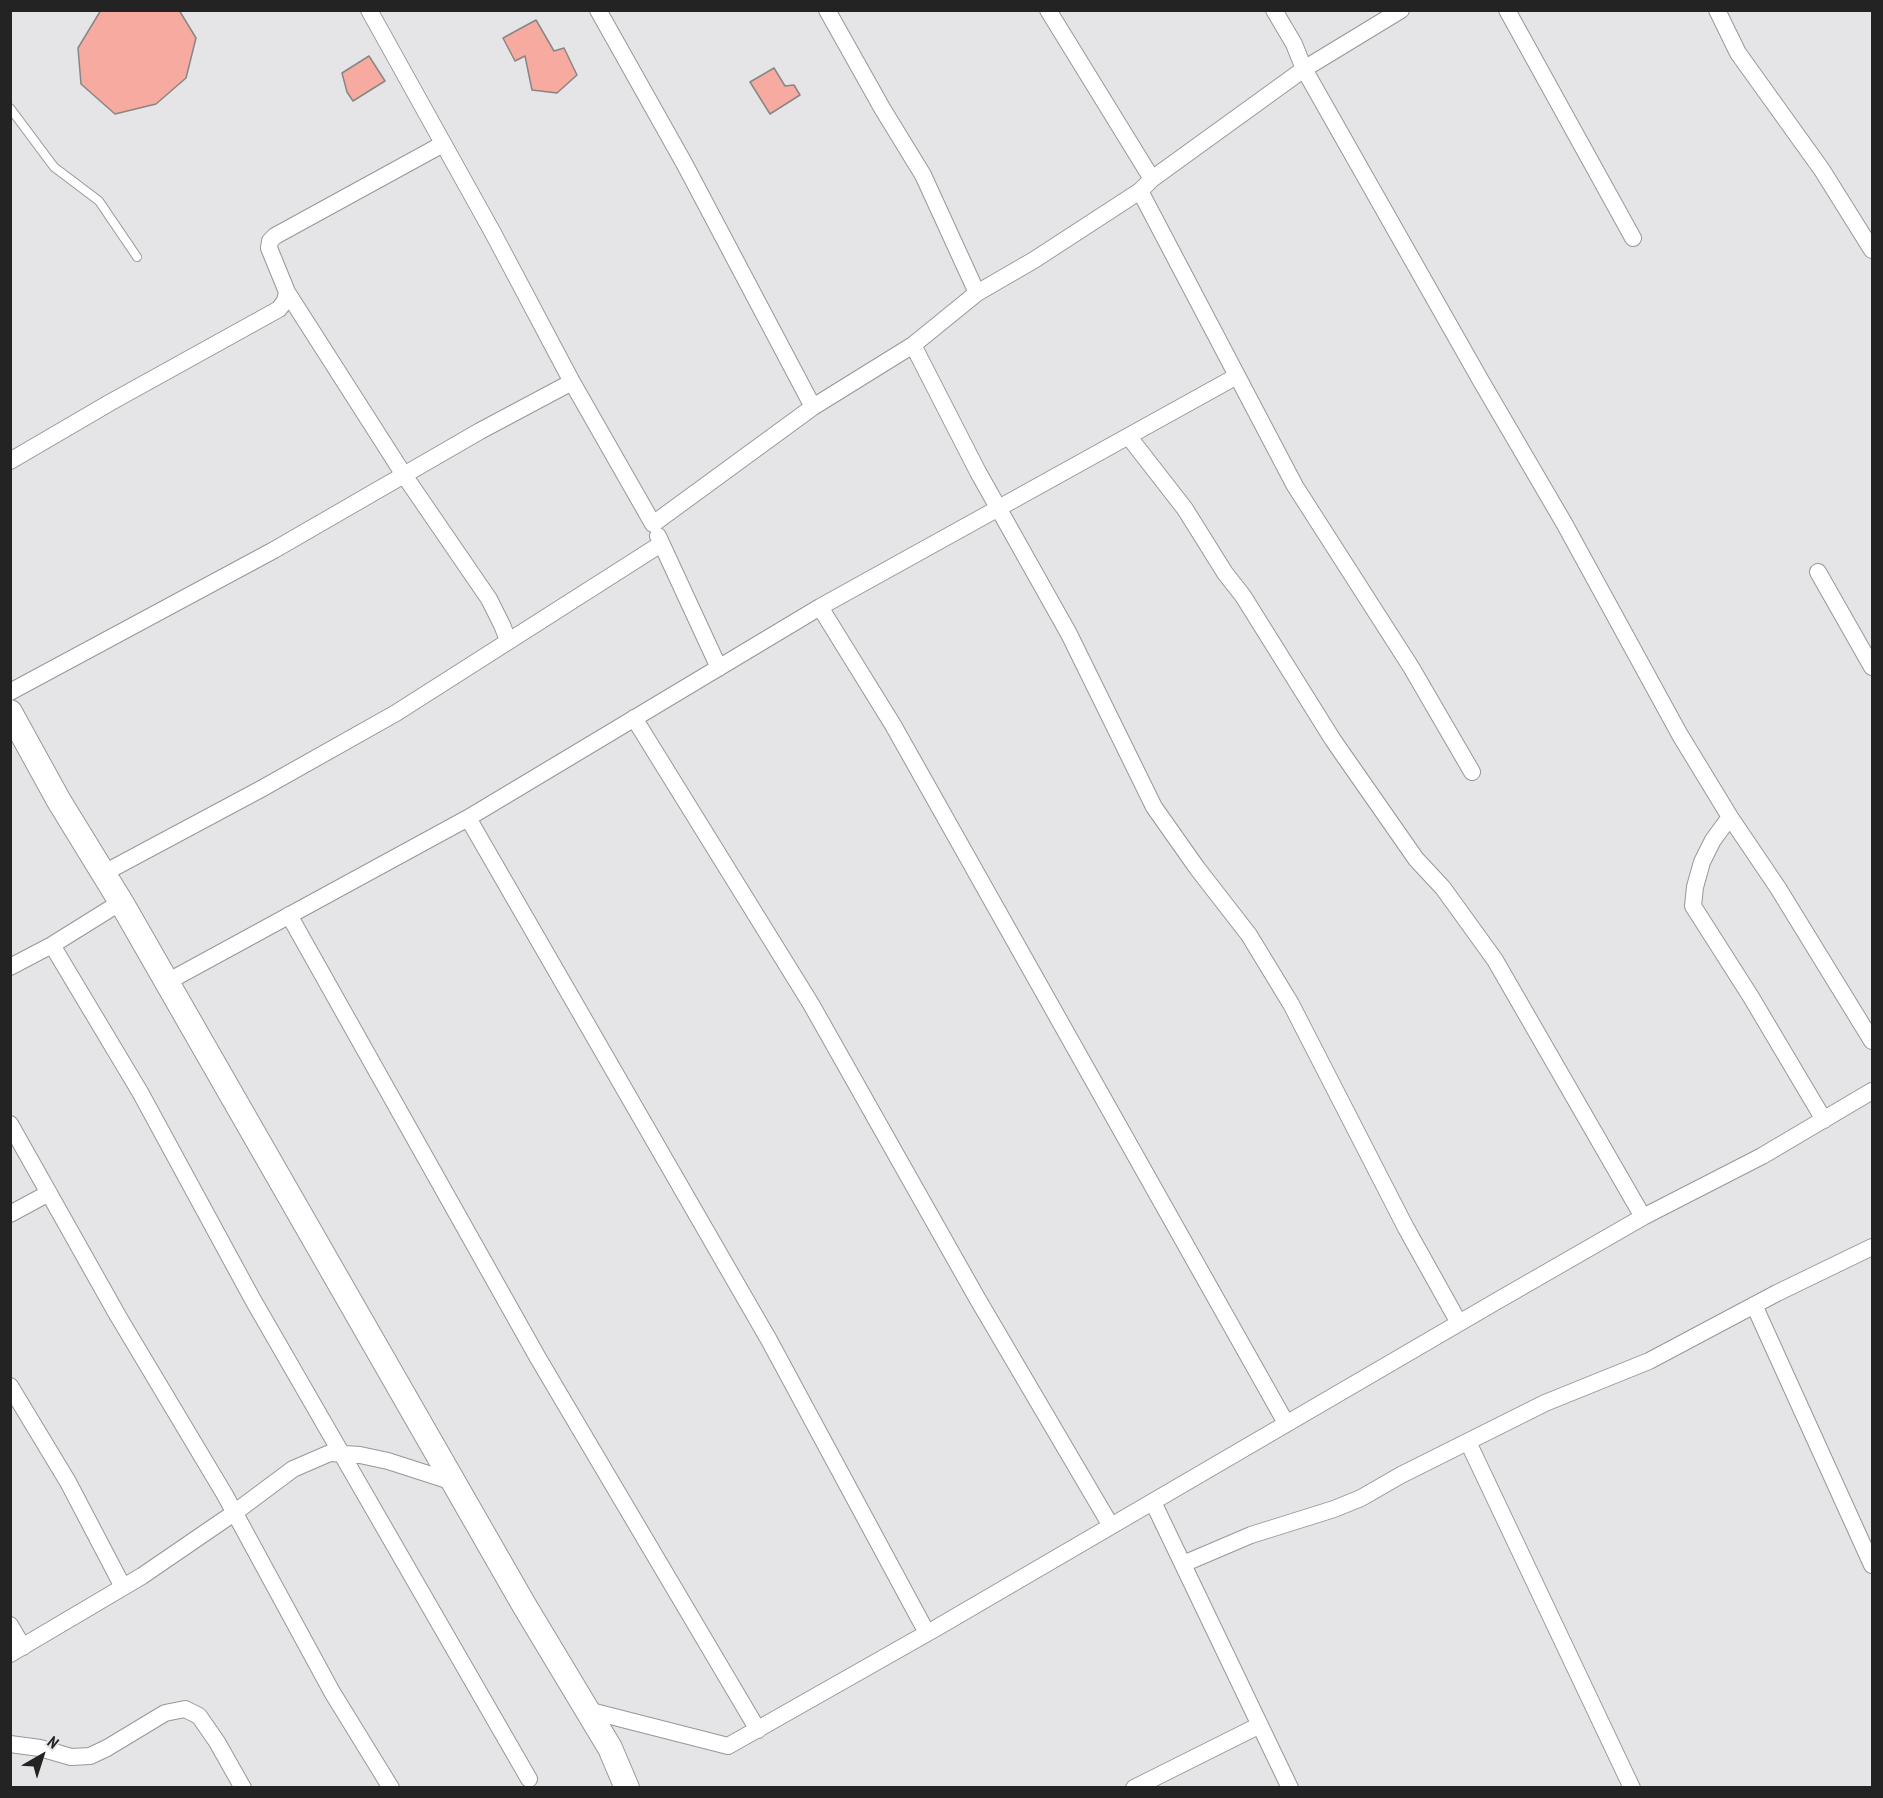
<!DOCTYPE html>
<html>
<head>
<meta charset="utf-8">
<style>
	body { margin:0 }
	#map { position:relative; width:1883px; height:1798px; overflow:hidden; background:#e5e5e7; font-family:"PT Sans Narrow",sans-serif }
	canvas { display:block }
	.frame { position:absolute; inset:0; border:12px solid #232324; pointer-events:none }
	.north { position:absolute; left:12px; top:1726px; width:60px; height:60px; -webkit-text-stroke:4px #e5e5e7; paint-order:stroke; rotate:39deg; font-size:16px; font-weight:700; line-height:24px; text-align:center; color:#232324 }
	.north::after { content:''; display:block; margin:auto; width:21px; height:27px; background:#232324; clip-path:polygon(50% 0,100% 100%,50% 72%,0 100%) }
</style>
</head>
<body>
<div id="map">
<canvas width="1883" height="1798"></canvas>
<div class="frame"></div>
<div class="north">N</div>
</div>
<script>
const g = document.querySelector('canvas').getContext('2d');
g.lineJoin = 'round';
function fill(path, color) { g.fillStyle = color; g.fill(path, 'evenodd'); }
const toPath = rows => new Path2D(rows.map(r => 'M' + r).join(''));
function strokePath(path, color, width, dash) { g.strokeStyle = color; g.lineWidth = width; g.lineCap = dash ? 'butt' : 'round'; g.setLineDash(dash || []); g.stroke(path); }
const building = toPath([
	[101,10,179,10,196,38,186,78,156,104,115,114,81,84,78,48,101,10],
	[536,20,554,51,564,48,577,75,557,93,532,90,525,56,515,61,503,38,536,20],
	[369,56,385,81,353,101,347,92,342,73,369,56],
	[774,68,785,86,794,85,800,95,770,114,750,82,774,68]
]);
const lane = toPath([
	[10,108,54,167,99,201,137,257]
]);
const street = toPath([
	[369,10,493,233,572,382,653,524,813,407,913,345,977,293,1034,260,1140,191,1152,179,1304,69,1401,10],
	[598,10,684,163,813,407],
	[827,10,882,108,923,175,977,293],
	[1048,10,1152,179],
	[1274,10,1294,44,1304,69,1481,381,1564,523,1680,735,1730,817,1778,888,1872,1041],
	[1507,10,1633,238],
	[1717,10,1738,53,1822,170,1872,250],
	[1140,191,1295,486,1411,667,1472,772],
	[287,292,404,475,489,599,502,625,508,640],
	[913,345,978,472,1069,634,1154,807,1197,868,1249,935,1291,1004,1406,1228,1459,1323],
	[1129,437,1185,509,1225,573,1243,596,1333,740,1416,859,1443,888,1495,960,1643,1217],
	[10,461,111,402,279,309,285,301,287,292,269,248,270,241,275,236,443,144],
	[658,536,719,668],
	[1818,572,1872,667],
	[820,607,893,725,1286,1423],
	[10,692,274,550,480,431,572,382],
	[634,718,811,1004,977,1298,1111,1526],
	[1730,817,1713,840,1702,862,1695,887,1693,906,1751,997,1824,1120],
	[468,818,769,1340,927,1633],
	[104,873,261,789,396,713,661,544],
	[289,915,538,1358,758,1730],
	[52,945,140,1092,253,1300,529,1779],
	[10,967,52,945,121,902],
	[167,982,468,818,820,607,1237,376],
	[10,1124,118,1316,225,1495,332,1692,391,1788],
	[10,1214,49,1193],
	[1754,1305,1872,1565],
	[10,1386,68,1482,123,1587],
	[1468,1442,1632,1788],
	[1153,1502,1290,1788],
	[1183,1564,1251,1535,1334,1509,1361,1498,1401,1475,1545,1403,1649,1361,1777,1293,1872,1247],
	[10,1625,23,1647],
	[10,1654,142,1576,234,1513,293,1469,330,1453,360,1455,388,1461,453,1482],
	[587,1710,728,1746,938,1627,1490,1305,1643,1217,1762,1156,1872,1091],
	[10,1744,40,1748,71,1757,90,1756,107,1748,165,1713,185,1709,199,1716,217,1742,243,1788],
	[1134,1788,1260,1725]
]);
const secondary = toPath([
	[10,712,59,801,121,902,524,1605,610,1748,627,1788]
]);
fill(building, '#f7aba0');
strokePath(building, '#888685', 1.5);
strokePath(lane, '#979799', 10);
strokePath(street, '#979799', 18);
strokePath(secondary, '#979799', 26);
strokePath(lane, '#fff', 8);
strokePath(street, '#fff', 16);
strokePath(secondary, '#fff', 24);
</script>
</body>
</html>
